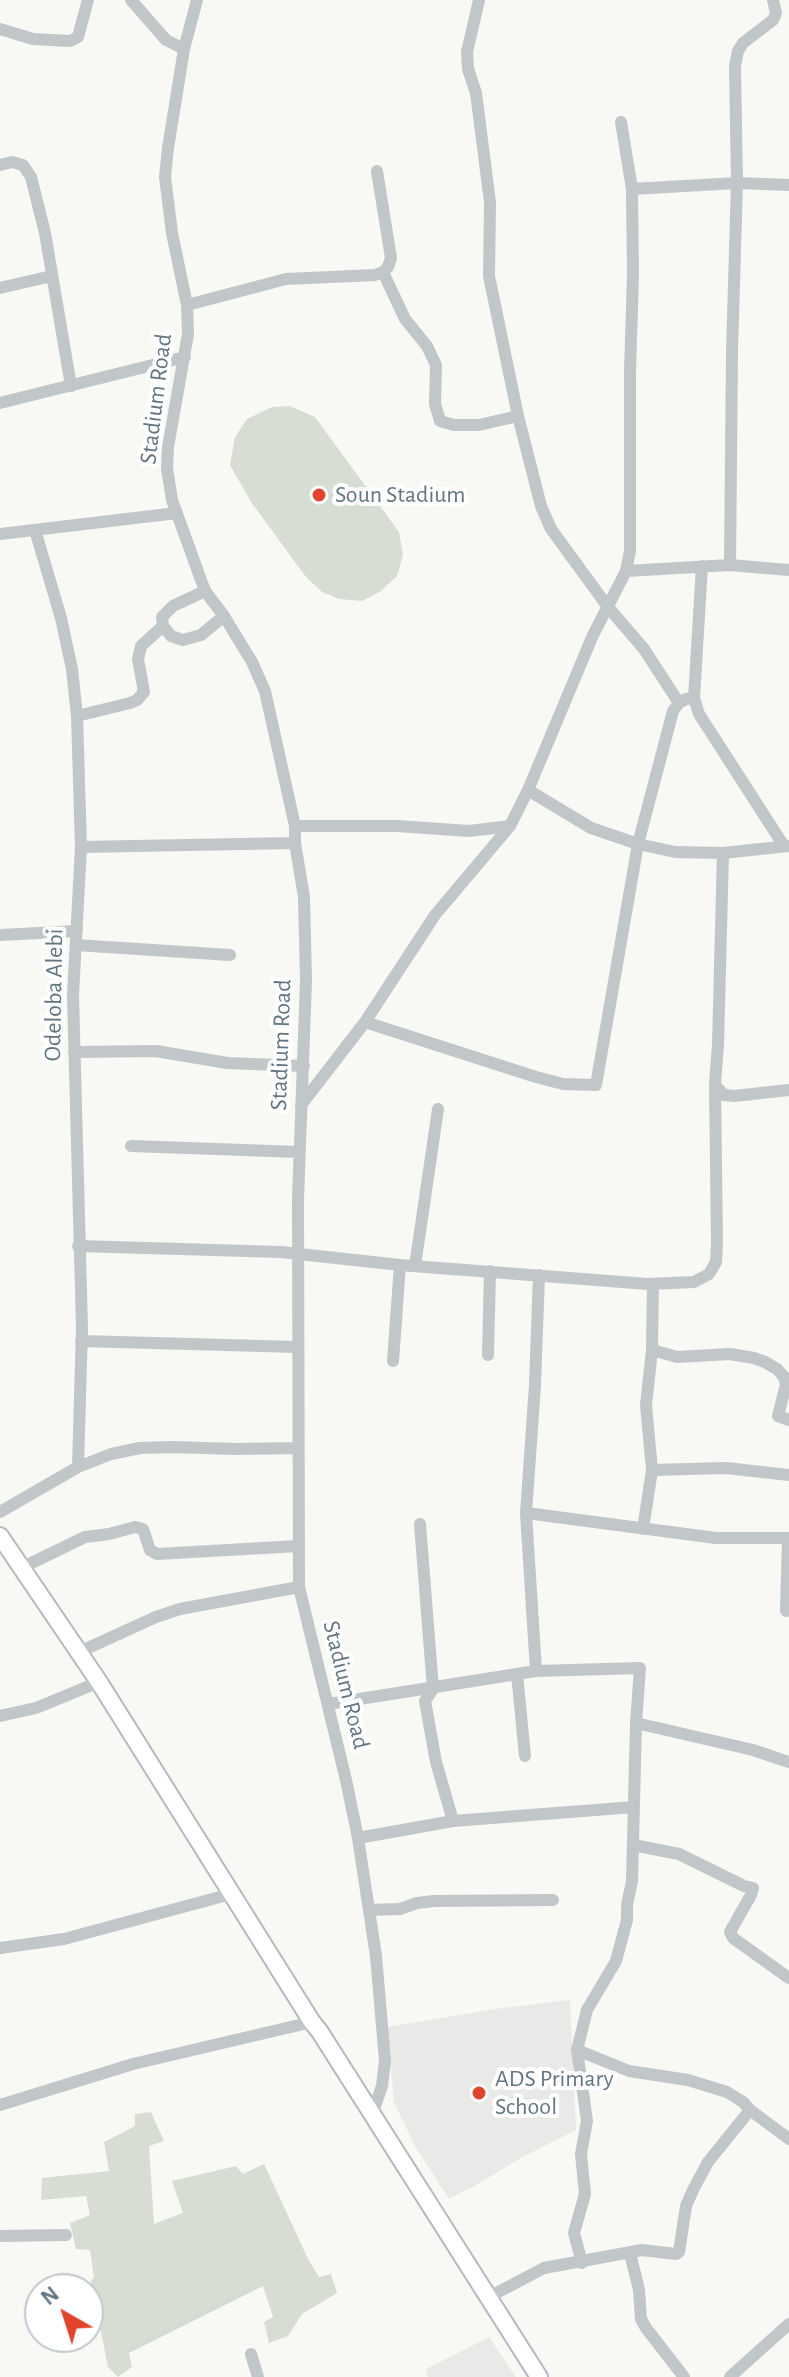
<!DOCTYPE html>
<html>
<head>
<meta charset="utf-8">
<style>
	body { margin:0 }
	#map { position:relative; width:789px; height:2377px; overflow:hidden; background:#f8f8f5; font-family:"Alegreya Sans",sans-serif }
	canvas { display:block }
	.north { position:absolute; left:24px; top:2273px; width:80px; height:80px; box-sizing:border-box; background:#fff; border:2px solid #c1c8cc; border-radius:50%; rotate:321deg; font-size:22px; font-weight:700; line-height:32px; text-align:center; color:#637680 }
	.north::after { content:''; display:block; margin:auto; width:28px; height:36px; background:#e0442d; clip-path:polygon(50% 0,100% 100%,50% 72%,0 100%) }
</style>
</head>
<body>
<div id="map">
<canvas width="789" height="2377"></canvas>
<div class="north">N</div>
</div>
<script>
const g = document.querySelector('canvas').getContext('2d');
g.lineJoin = 'round';
function fill(path, color) { g.fillStyle = color; g.fill(path, 'evenodd'); }
const toPath = rows => new Path2D(rows.map(r => 'M' + r).join(''));
function strokePath(path, color, width, dash) { g.strokeStyle = color; g.lineWidth = width; g.lineCap = dash ? 'butt' : 'round'; g.setLineDash(dash || []); g.stroke(path); }
function drawText(font, color, halo, rows, align = 'center') {
  g.font = font + ' "Alegreya Sans",sans-serif'; g.lineWidth = 8; g.setLineDash([]); g.textBaseline = 'middle'; g.strokeStyle = halo; g.fillStyle = color; for (const [text, x, y, turn = 0] of rows) {
    g.save(); g.translate(x, y); g.rotate((+turn || 0) * Math.PI / 180); g.textAlign = isNaN(turn) ? turn : align; if (halo) g.strokeText(text, 0, 0); g.fillText(text, 0, 0); g.restore();
  }
}
const built = toPath([
	[570,2000,576,2130,519,2159,478,2184,449,2199,415,2146,394,2102,387,2027,502,2008],
	[489,2337,516,2377,428,2377,426,2369]
]);
const green = toPath([
	[290,406,315,417,399,532,403,555,397,576,381,591,362,601,339,599,322,592,306,577,251,502,230,465,235,437,247,419,272,407],
	[151,2112,164,2141,149,2146,154,2224,183,2213,172,2181,236,2166,243,2174,264,2164,309,2261,319,2277,331,2274,337,2293,302,2314,288,2336,269,2343,264,2322,273,2317,263,2286,129,2353,132,2367,118,2377,108,2367,91,2281,94,2277,90,2250,76,2249,70,2223,90,2215,86,2196,41,2200,42,2178,109,2171,104,2142,135,2126,135,2114]
]);
const minor = toPath([
	[131,0,166,40,184,49],
	[197,0,184,49,168,148,165,177,172,233,187,305,188,334,168,447,167,468,172,500,205,591,224,616,252,662,265,691,295,826,295,843,304,897,306,980,298,1199,299,1587,346,1780,358,1838,376,1956,385,2061,382,2086,372,2115],
	[479,0,467,52,468,69,476,93,490,202,489,276,518,416,541,506,551,529,608,607,644,649,679,703],
	[0,29,33,39,70,41,78,37,88,0],
	[0,165,12,162,23,165,31,177,45,233,71,386],
	[632,189,737,183,789,185],
	[383,272,405,319,427,346,436,365,435,404,440,421,454,425,479,425,518,416],
	[0,288,52,276],
	[187,305,286,279,375,275,383,272,388,267,391,258,377,171],
	[0,403,185,357],
	[35,530,61,618,72,669,77,716,81,847,73,995,82,1328,78,1467],
	[0,534,177,513],
	[730,565,732,351,737,183,735,66,738,51,743,43,773,20,776,13,773,0],
	[702,566,694,698,699,714,784,846],
	[626,571,730,565,789,570],
	[205,591,173,606,162,617,163,626,171,636,183,640,201,635,224,616],
	[77,716,130,703,137,700,144,692,138,659,141,646,163,626],
	[528,790,591,828,638,844,675,852,723,853,789,846],
	[295,826,397,826,469,831,510,826],
	[81,847,295,843],
	[0,935,77,931],
	[76,945,230,955],
	[365,1022,536,1077,563,1084,596,1085,638,844,673,711,679,703,686,699,694,698],
	[74,1052,156,1051,227,1063,304,1066],
	[715,1085,724,1095,734,1096,789,1090],
	[301,1105,365,1022,435,915,510,826,528,790,593,635,626,571,630,551,630,371,633,276,632,189,621,122],
	[131,1146,299,1152],
	[78,1246,281,1252,400,1265,648,1284,694,1282,709,1274,716,1262,717,1243,715,1085,718,1044,723,853],
	[415,1266,438,1109],
	[81,1341,298,1347],
	[652,1350,677,1357,730,1354,754,1358,765,1362,777,1369,784,1377,786,1384,778,1416,789,1420],
	[488,1355,490,1271],
	[393,1361,400,1265],
	[652,1470,726,1468,789,1475],
	[0,1512,78,1467,111,1454,140,1448,172,1447,236,1449,298,1448],
	[526,1513,716,1538,789,1538],
	[420,1524,433,1689,425,1701,436,1762,453,1821],
	[643,1529,652,1470,646,1405,652,1350,653,1284],
	[21,1568,85,1537,109,1534,135,1527,143,1529,150,1550,157,1554,298,1546],
	[786,1611,788,1538],
	[79,1652,156,1617,180,1609,299,1587],
	[536,1671,526,1513,535,1385,539,1275],
	[517,1674,525,1756],
	[328,1704,536,1671,640,1668,636,1723,632,1881,627,1905,627,1920,616,1961,587,2010,577,2050,587,2121,581,2154,585,2194,574,2233,582,2263],
	[0,1716,36,1708,99,1682],
	[636,1723,753,1750,789,1762],
	[358,1838,453,1821,634,1807],
	[633,1845,679,1854,744,1886,753,1888,751,1895,730,1932,733,1938,789,1978],
	[369,1910,400,1909,417,1903,434,1901,553,1900],
	[0,1948,64,1939,231,1894],
	[577,2050,629,2071,688,2080,727,2092,743,2102,750,2110,789,2139],
	[0,2105,133,2064,312,2022],
	[0,2236,66,2235],
	[630,2253,639,2290,641,2319,646,2328,684,2377],
	[487,2298,544,2268,642,2250,676,2254,679,2252,686,2206,693,2190,708,2162,750,2110],
	[251,2354,258,2377],
	[730,2377,789,2324]
]);
const major = toPath([
	[0,1536,99,1682,312,2022,320,2032,539,2377]
]);
const markers = [
	[319,495,8,"#e0442d"],
	[479,2093,8,"#e0442d"]
];
const streetNames = [
	["Stadium Road",156,399,-83],
	["Odeloba Alebi",54,995,-89],
	["Stadium Road",281,1045,-88],
	["Stadium Road",346,1685,76]
];
const poiNames = [
	["Soun Stadium",335,495],
	["ADS Primary",495,2079],
	["School",495,2107]
];
fill(built, '#e9e9e8');
fill(green, '#d8ddd4');
strokePath(major, '#b3b9bc', 20);
strokePath(minor, '#c1c6c9', 12);
strokePath(major, '#fff', 16);
for (const [x, y, r, color] of markers) { const dot = new Path2D(); dot.arc(x, y, r, 0, 2 * Math.PI); g.fillStyle = color; g.fill(dot); strokePath(dot, '#fff', 3); }
drawText('24px', '#637680', '#fff', streetNames);
drawText('24px', '#637680', '#fff', poiNames, 'left');
</script>
</body>
</html>
